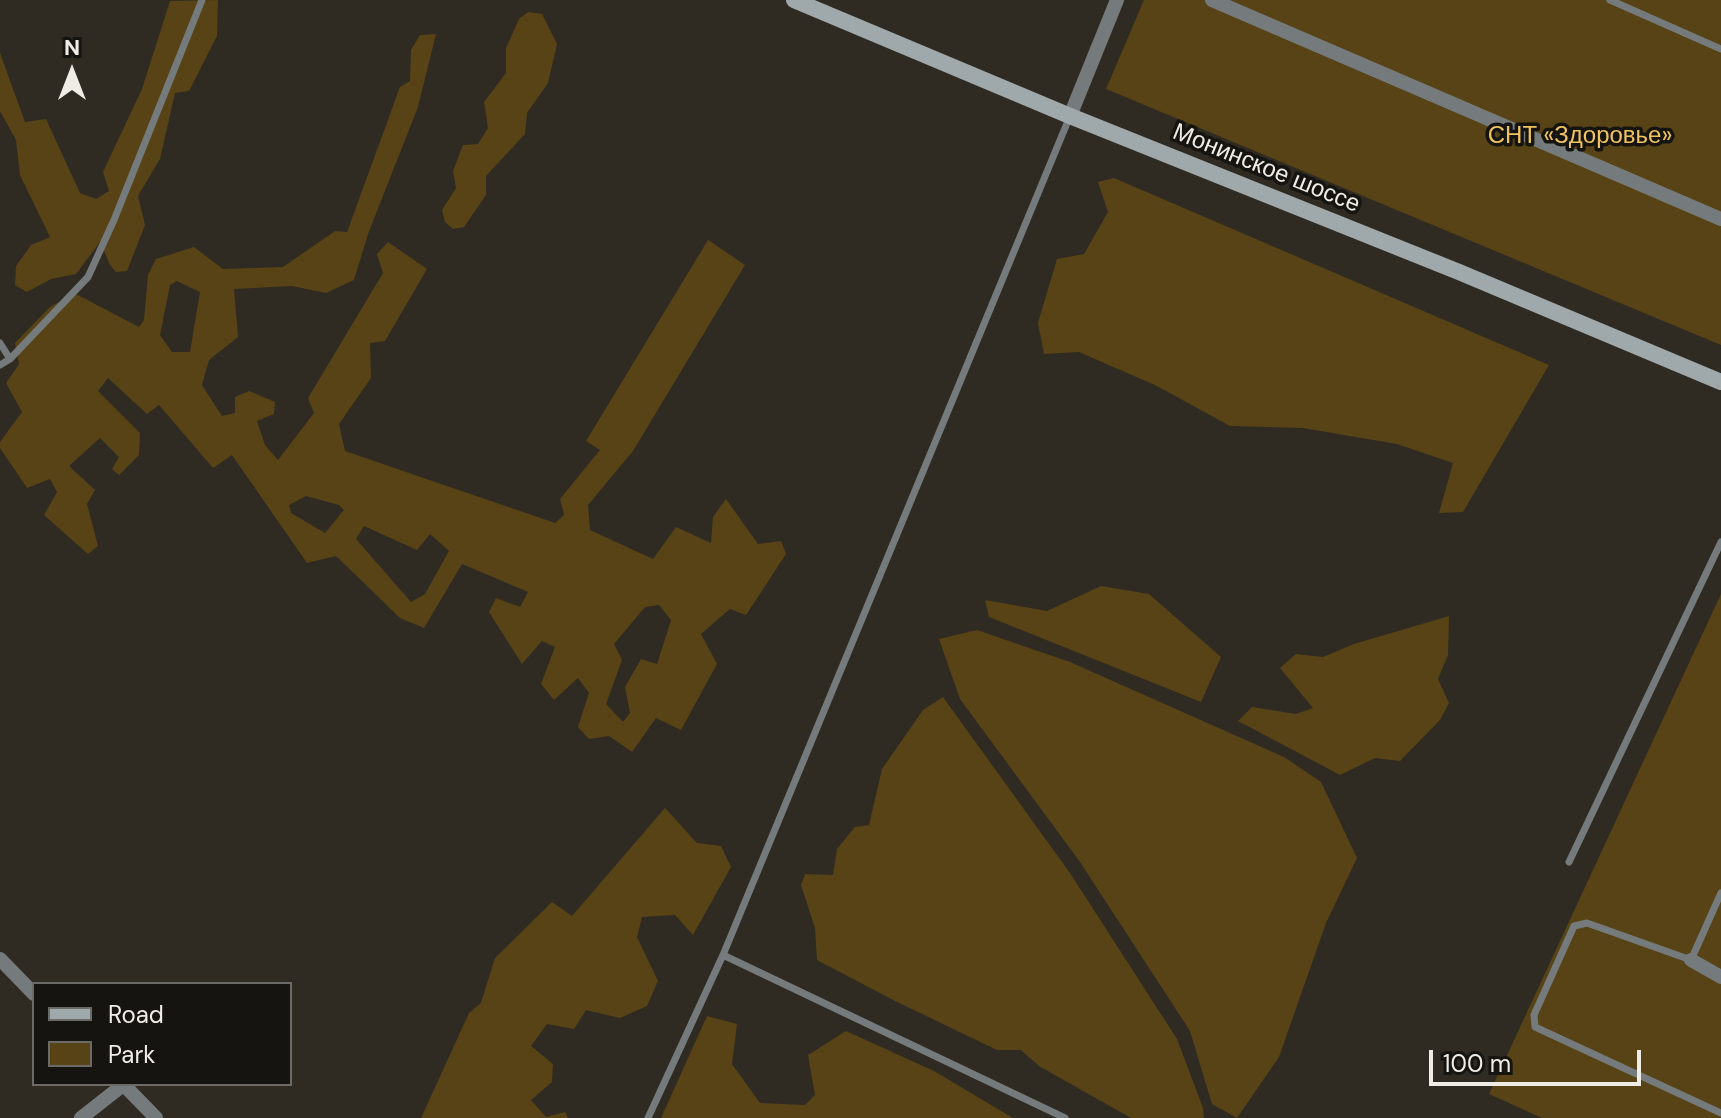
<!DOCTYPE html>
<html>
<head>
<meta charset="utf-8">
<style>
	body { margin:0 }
	#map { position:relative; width:1721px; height:1118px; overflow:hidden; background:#2f2b22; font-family:"DM Sans",sans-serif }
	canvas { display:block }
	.legend { position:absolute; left:32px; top:982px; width:260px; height:104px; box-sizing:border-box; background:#151410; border:2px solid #6c6a66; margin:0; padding:10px 14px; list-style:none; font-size:24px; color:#efece6 }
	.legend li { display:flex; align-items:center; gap:16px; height:40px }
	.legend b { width:40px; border:2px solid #6c6a66 }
	.north { position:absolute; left:32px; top:32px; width:80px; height:80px; -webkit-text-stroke:6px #151410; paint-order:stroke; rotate:0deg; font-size:22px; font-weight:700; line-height:32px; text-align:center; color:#efece6 }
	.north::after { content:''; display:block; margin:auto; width:28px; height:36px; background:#efece6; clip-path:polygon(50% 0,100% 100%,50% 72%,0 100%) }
	.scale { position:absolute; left:1429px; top:1050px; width:212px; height:36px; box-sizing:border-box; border:4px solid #efece6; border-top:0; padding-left:10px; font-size:24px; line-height:28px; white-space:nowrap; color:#efece6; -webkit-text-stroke:6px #151410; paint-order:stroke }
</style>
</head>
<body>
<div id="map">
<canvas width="1721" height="1118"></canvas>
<ul class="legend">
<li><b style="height:10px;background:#9fa8aa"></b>Road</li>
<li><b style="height:22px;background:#574315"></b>Park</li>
</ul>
<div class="north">N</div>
<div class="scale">100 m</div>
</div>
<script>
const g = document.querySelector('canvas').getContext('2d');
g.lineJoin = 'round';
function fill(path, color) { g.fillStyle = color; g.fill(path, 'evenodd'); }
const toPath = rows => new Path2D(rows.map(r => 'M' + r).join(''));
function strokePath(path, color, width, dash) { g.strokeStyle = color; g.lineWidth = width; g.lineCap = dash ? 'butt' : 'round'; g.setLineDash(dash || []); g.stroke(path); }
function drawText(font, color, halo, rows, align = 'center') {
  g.font = font + ' "DM Sans",sans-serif'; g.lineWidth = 7; g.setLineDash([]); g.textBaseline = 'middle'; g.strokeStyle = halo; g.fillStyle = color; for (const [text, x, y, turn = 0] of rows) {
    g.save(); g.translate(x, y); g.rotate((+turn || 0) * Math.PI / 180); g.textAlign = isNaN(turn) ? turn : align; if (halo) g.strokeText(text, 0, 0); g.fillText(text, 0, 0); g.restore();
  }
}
const green = toPath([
	[218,0,217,36,189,91,175,93,160,159,138,196,145,225,127,271,116,272,110,265,100,242,76,274,51,279,27,292,15,285,16,266,31,245,50,237,20,175,16,140,0,111,0,53,25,122,46,119,80,193,96,199,109,191,103,172,142,89,170,1],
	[1144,0,1721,0,1721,345,1106,89],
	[528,12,542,14,557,44,548,83,527,113,525,134,486,176,486,195,464,227,453,229,445,222,442,210,456,188,453,171,463,145,478,144,488,128,484,102,506,73,506,48,519,19],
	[436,34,418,107,368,234,354,280,326,293,292,286,234,289,238,337,209,360,202,385,222,416,235,413,235,397,249,391,275,402,274,414,257,421,265,445,278,460,314,413,308,398,383,273,377,254,388,242,427,269,385,341,370,343,371,378,339,424,345,451,555,523,564,515,560,499,600,450,586,441,708,240,745,265,633,451,588,505,590,530,653,559,676,527,711,543,713,517,726,499,758,544,781,541,786,554,746,615,730,609,701,634,717,664,681,730,656,718,632,752,609,736,589,739,578,727,589,693,578,678,554,700,541,684,555,647,542,641,522,664,489,612,496,598,520,607,528,592,462,564,424,628,400,618,336,556,307,563,232,455,213,468,159,405,147,414,108,378,98,391,140,433,139,455,119,475,112,469,119,457,100,438,69,466,95,490,87,504,98,546,88,554,44,515,57,492,50,479,27,488,0,448,0,442,22,412,6,383,19,364,15,343,50,307,74,293,139,327,144,320,148,275,156,259,194,247,223,269,283,267,335,231,347,232,400,87,410,81,411,50,420,35],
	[177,281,200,292,190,352,172,352,160,335,170,285],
	[306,496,339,505,344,510,325,533,291,513,289,505],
	[364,526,417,550,430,534,449,551,425,594,411,602,356,539],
	[659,605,671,620,657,664,641,659,625,687,630,713,623,722,606,704,622,660,614,644,645,607],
	[1114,178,1549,365,1463,512,1439,513,1453,463,1397,444,1303,428,1230,426,1157,386,1079,352,1044,354,1038,323,1057,259,1084,254,1108,212,1098,182],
	[1101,586,1149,594,1221,657,1201,702,989,617,985,600,1047,611],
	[1721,594,1721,1118,1542,1118,1489,1094],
	[1449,616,1448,655,1438,679,1449,703,1440,720,1400,761,1375,758,1340,775,1238,721,1252,707,1296,714,1313,708,1280,668,1296,654,1323,657,1354,644],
	[977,630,1070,662,1284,757,1321,782,1357,858,1326,923,1279,1057,1237,1118,1212,1104,1190,1031,1080,862,960,699,939,639],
	[943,697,1070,873,1177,1039,1203,1108,1204,1118,1131,1118,1039,1066,1021,1050,997,1050,895,1001,817,960,815,928,801,885,805,874,833,875,837,849,855,827,869,825,882,769,923,710],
	[665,808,697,843,721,846,731,867,693,935,675,915,642,917,637,937,658,981,647,1006,620,1018,586,1010,574,1029,547,1024,531,1046,553,1064,552,1082,531,1100,546,1117,565,1112,568,1118,421,1118,469,1013,481,1003,495,958,552,902,572,916],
	[707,1016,737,1024,732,1064,760,1103,805,1105,815,1095,808,1055,846,1031,934,1071,1013,1118,661,1118]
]);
const service = toPath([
	[1610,0,1721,49],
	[0,343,10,359],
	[0,365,10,359,88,277,114,220,202,0],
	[1569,862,1721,542],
	[1721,893,1691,960,1587,923,1574,926,1534,1015,1535,1027,1721,1113],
	[723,955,1065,1118],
	[648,1118,723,955,1070,116]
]);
const minor = toPath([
	[1212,0,1721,219],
	[1070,116,1117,0],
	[0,959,34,994],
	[1691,960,1721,977],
	[123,1084,156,1118],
	[81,1118,123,1085]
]);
const secondary = toPath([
	[794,0,1070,116,1459,272,1721,382]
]);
const parkNames = [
	["СНТ «Здоровье»",1580,137]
];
const streetNames = [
	["Монинское шоссе",1266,169,22]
];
fill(green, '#574315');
strokePath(service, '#757b7c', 7);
strokePath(minor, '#757b7c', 14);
strokePath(secondary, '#9fa8aa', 16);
drawText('24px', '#f1c35f', '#151410', parkNames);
drawText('24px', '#efece6', '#151410', streetNames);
</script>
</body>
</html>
